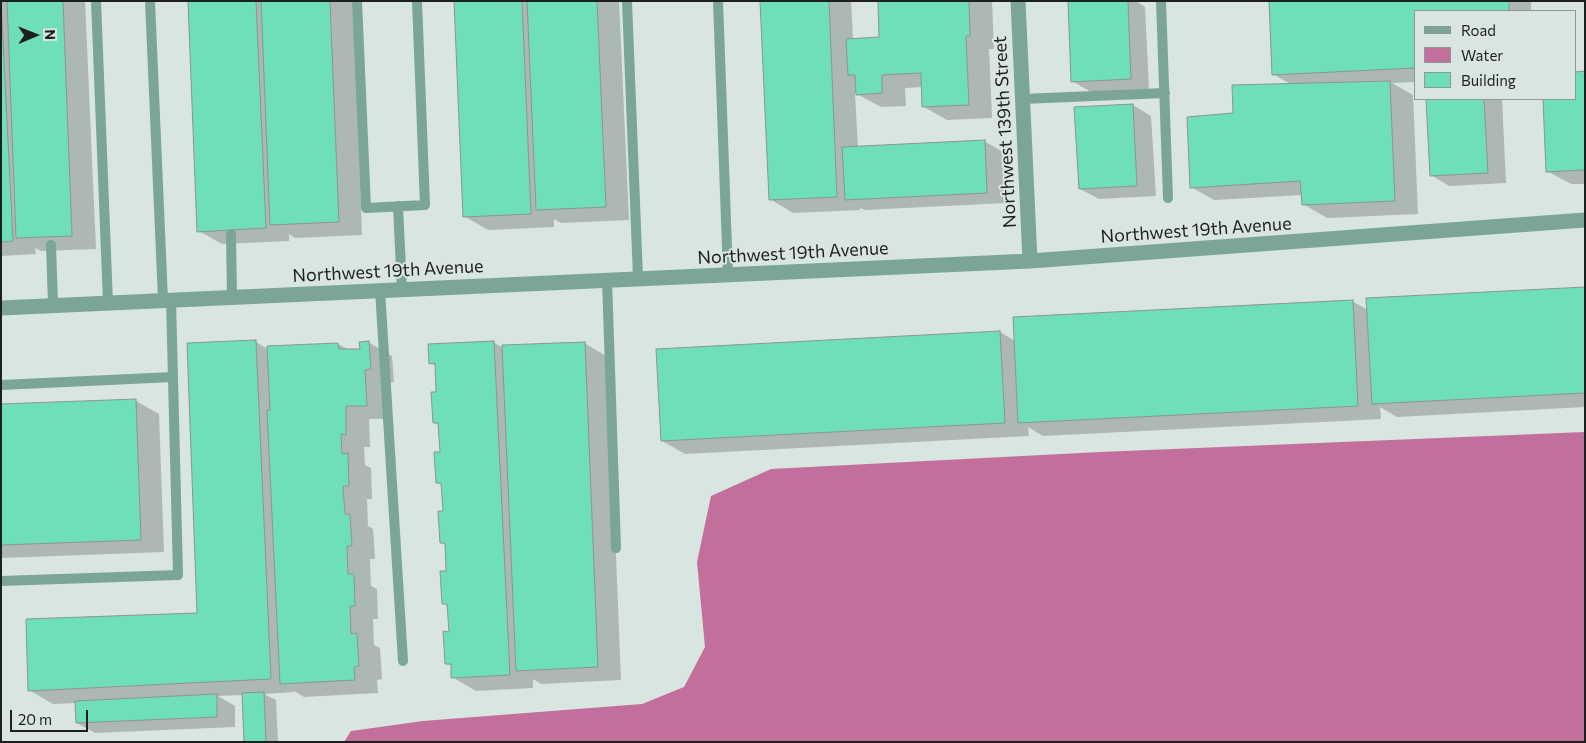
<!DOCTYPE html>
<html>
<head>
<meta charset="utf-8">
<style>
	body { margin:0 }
	#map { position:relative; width:1586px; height:743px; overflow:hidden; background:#d9e5e0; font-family:Commissioner,sans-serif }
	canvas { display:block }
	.frame { position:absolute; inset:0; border:2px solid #1c211f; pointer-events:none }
	.legend { position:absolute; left:1414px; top:10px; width:162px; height:90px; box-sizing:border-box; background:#d9e5e0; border:1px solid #8d9793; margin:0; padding:6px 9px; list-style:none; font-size:15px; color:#1c211f }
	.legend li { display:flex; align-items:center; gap:10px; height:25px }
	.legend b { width:25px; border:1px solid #8d9793 }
	.north { position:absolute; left:10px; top:10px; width:50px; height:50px; -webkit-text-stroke:4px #d9e5e0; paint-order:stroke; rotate:89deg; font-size:14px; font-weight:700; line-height:20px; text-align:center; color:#1c211f }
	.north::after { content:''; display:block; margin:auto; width:18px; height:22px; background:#1c211f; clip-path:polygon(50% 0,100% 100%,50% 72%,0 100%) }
	.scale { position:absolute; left:10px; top:710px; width:78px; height:22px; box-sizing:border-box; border:2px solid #1c211f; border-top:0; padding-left:6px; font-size:15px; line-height:18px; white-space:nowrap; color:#1c211f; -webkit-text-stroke:4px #d9e5e0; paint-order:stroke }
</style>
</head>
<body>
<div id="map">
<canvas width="1586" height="743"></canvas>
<div class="frame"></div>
<ul class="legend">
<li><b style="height:6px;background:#7ba697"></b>Road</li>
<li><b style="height:14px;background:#c2709b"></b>Water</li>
<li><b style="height:14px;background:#6edebb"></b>Building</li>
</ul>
<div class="north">N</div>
<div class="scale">20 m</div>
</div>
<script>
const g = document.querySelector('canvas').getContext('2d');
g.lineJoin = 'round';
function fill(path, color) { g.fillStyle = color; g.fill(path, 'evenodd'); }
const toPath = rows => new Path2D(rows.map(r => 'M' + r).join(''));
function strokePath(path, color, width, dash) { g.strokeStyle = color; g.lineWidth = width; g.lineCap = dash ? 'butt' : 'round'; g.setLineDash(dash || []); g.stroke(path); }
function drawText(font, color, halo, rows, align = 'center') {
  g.font = font + ' Commissioner,sans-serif'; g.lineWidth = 4; g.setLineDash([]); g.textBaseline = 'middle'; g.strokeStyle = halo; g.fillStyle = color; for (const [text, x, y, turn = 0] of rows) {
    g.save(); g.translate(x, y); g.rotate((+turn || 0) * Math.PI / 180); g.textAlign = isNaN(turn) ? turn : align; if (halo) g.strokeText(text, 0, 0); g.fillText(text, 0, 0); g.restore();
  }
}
const water = toPath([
	[1585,432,1585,742,344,742,351,731,423,721,642,704,684,687,705,647,697,562,711,496,771,469,1100,452]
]);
const shadow = toPath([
	[1,1,85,1,96,249,41,251,35,248,36,254,1,256],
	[189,1,353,1,362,235,295,238,289,234,289,241,222,244,199,231],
	[455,1,619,1,629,220,561,223,554,219,554,227,488,230,464,216],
	[762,1,851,1,853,39,880,38,879,1,992,1,994,49,989,49,992,118,947,120,924,107,923,87,905,88,906,106,881,107,855,93,858,148,984,141,1003,152,1005,203,865,210,860,208,860,210,793,213,770,199],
	[1069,1,1136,1,1145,7,1149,89,1091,92,1072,81],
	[1270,1,1531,1,1531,11,1415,11,1415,82,1392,83,1413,95,1418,214,1327,218,1303,204,1303,195,1214,200,1191,187,1234,114,1292,85,1273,74],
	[1575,73,1585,73,1585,184,1571,184,1547,171,1544,99,1575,99],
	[1427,99,1502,99,1506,183,1449,186,1431,175],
	[1133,105,1151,116,1156,196,1099,199,1080,189],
	[1585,288,1585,407,1397,417,1380,407,1381,419,1043,436,1028,427,1029,436,685,454,662,441,657,350,1000,332,1015,341,1352,301,1368,310],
	[256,342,266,348,338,344,349,350,361,350,368,342,392,356,394,382,388,383,390,419,369,419,370,447,364,447,365,465,371,468,372,499,367,499,368,526,373,529,375,559,370,559,371,586,377,589,378,619,373,619,374,645,380,648,382,679,377,680,378,693,304,697,294,691,294,692,264,694,276,700,278,742,245,742,243,695,218,696,235,706,235,727,95,733,77,723,76,703,53,704,29,690,198,614],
	[493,342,503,348,584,343,608,357,621,680,541,684,533,679,533,688,476,691,452,677,452,666,446,663,450,633,448,606,443,603,447,573,446,546,441,542,444,513,442,485,438,482,441,453,440,426,434,422,438,393,436,366,430,363],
	[136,401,159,414,164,552,1,558,1,406]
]);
const building = toPath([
	[1,1,13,241,1,242,1,1],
	[7,1,63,1,72,236,16,238,7,1],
	[188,1,256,1,266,228,197,232,188,1],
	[261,1,330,1,339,222,270,225,261,1],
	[454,1,522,1,531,214,463,217,454,1],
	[527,1,597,1,606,207,536,210,527,1],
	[760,1,829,1,837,197,769,200,760,1],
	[878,1,969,1,970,36,966,36,969,105,922,107,921,73,882,75,882,93,856,95,855,75,848,75,846,39,879,37,878,1],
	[1068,1,1128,1,1131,79,1071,82,1068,1],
	[1269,1,1509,1,1509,11,1415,11,1415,68,1272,75,1269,1],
	[1585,71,1585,170,1546,172,1543,99,1575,99,1575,72,1585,71],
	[1390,81,1395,201,1302,205,1300,181,1190,188,1187,117,1233,113,1232,85,1390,81],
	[1426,99,1484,99,1488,173,1430,176,1426,99],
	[1133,104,1137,186,1079,189,1074,107,1133,104],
	[985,140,987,193,845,200,842,147,985,140],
	[1585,287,1585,393,1372,404,1366,298,1585,287],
	[1353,300,1358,406,1018,423,1013,317,1353,300],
	[1000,331,1005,423,661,441,656,349,1000,331],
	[256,340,271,679,28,691,26,619,197,613,187,343,256,340],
	[369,341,371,369,365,370,367,406,346,406,346,435,341,434,342,454,348,453,349,486,343,486,345,514,350,514,352,546,347,546,348,574,354,574,355,606,350,606,351,634,357,633,359,666,354,667,355,680,280,684,267,410,270,410,267,346,338,343,339,349,360,349,359,342,369,341],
	[494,341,510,675,451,678,451,664,445,664,443,631,449,632,447,604,442,604,440,571,446,571,445,543,440,543,438,511,443,511,441,483,436,483,435,468,434,452,440,452,438,423,433,423,431,392,436,392,435,363,429,364,428,344,494,341],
	[585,342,598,667,516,671,502,345,585,342],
	[136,399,141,540,1,545,1,404,136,399],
	[264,692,266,742,244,742,242,693,264,692],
	[217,694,217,717,76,723,75,701,217,694]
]);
const lane = toPath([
	[96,1,108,303],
	[150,1,163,300],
	[357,1,366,208,425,205,417,1],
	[627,1,638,278],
	[718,1,728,275],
	[1161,1,1168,198],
	[1022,99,1165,93],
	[398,206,402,290],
	[231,234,232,297],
	[51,245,53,305],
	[607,280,616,548],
	[380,290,403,661],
	[1,385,173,377],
	[1,581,178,575,171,300]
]);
const street = toPath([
	[1018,1,1030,261],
	[1,308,1030,261,1585,220]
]);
const streetNames = [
	["Northwest 139th Street",1005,132,-93],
	["Northwest 19th Avenue",1196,230,-4],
	["Northwest 19th Avenue",793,253,-3],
	["Northwest 19th Avenue",388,271,-3]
];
fill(water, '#c2709b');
fill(shadow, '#0003');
fill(building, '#6edebb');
strokePath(building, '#8b9591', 1);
strokePath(lane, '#7ba697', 10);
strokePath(street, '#7ba697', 15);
drawText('18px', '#1c211f', '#d9e5e0', streetNames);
</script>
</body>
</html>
